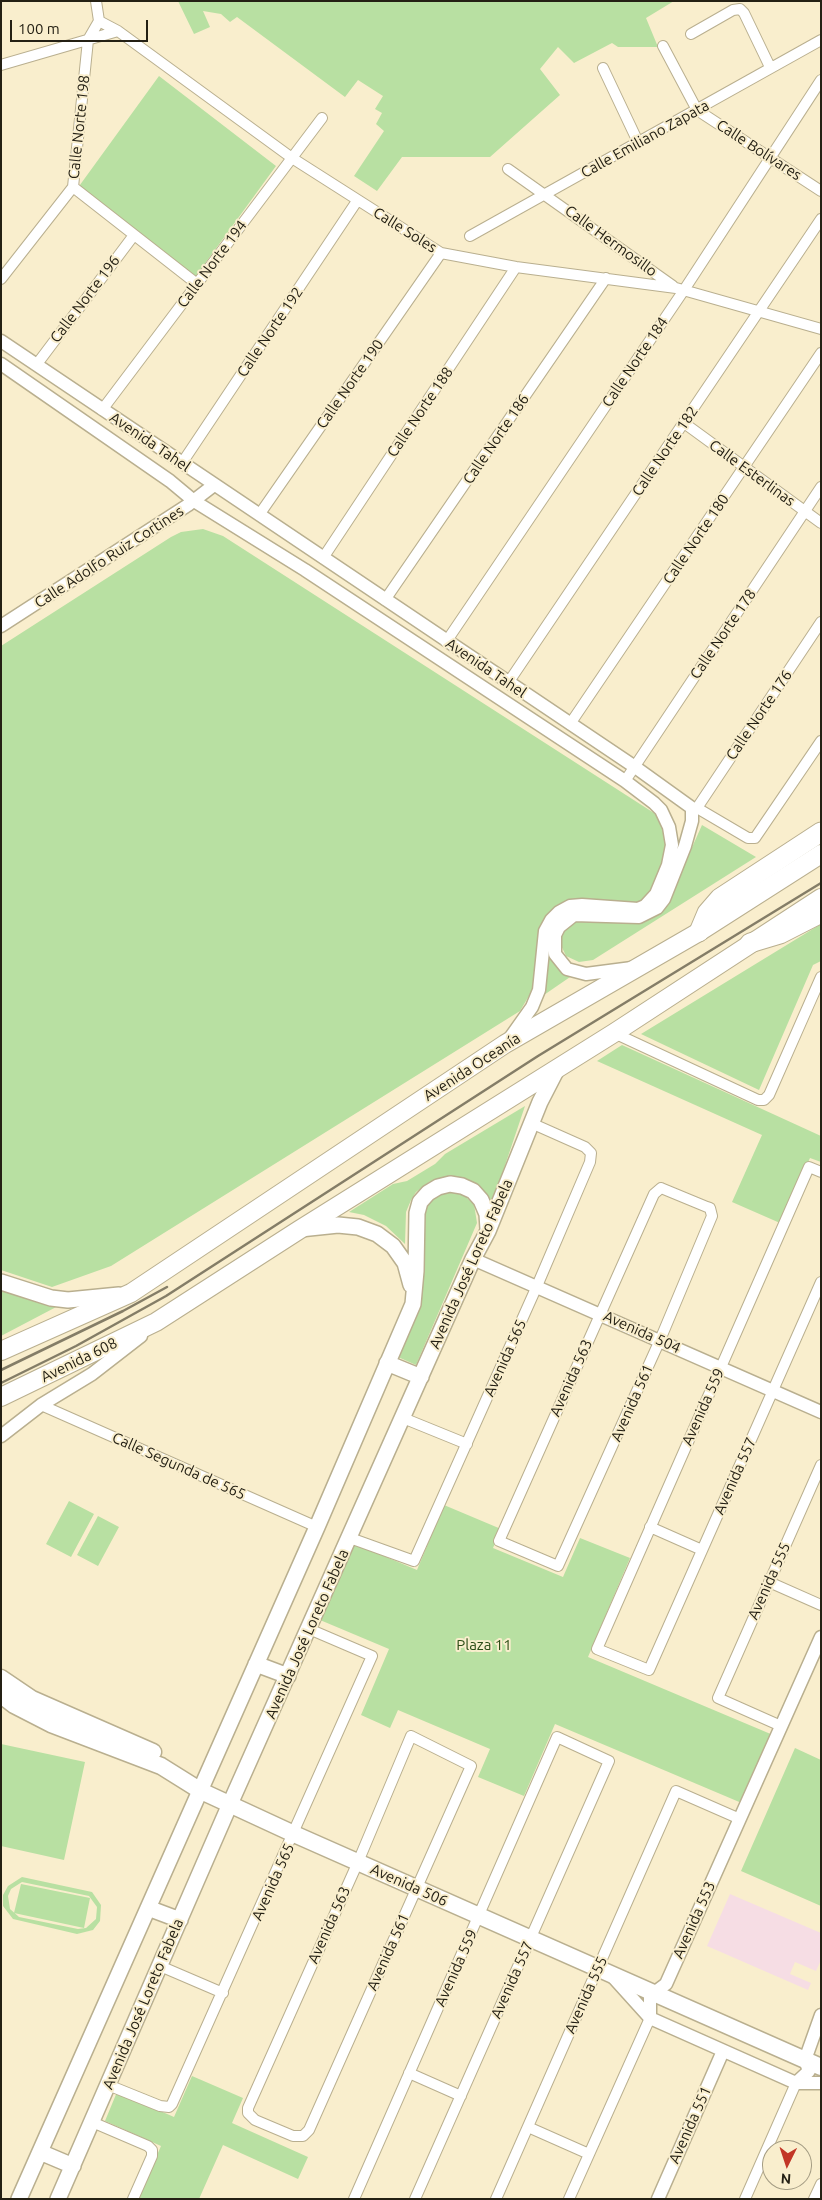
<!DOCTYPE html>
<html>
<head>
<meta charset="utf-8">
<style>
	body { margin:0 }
	#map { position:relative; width:822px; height:2200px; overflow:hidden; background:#f9eecd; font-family:Ubuntu,sans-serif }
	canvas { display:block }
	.frame { position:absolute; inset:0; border:2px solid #242014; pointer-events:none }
	.north { position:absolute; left:762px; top:2140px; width:50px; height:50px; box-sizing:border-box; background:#f9eecd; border:1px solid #a49c83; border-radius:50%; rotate:184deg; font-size:14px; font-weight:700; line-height:20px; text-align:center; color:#242014 }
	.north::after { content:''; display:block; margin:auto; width:18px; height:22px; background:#c23626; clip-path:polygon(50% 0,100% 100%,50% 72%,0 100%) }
	.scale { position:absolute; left:10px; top:20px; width:138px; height:22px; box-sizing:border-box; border:2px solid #242014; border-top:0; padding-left:6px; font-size:15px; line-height:18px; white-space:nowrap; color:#242014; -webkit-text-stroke:4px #f9eecd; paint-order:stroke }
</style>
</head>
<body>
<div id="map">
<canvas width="822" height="2200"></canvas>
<div class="frame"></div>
<div class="north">N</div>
<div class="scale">100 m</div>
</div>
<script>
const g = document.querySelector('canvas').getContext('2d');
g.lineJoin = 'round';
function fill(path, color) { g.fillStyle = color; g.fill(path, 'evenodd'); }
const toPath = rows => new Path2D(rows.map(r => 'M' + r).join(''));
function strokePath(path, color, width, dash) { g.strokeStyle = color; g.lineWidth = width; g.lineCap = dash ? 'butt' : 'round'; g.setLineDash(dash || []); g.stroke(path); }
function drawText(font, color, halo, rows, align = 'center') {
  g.font = font + ' Ubuntu,sans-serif'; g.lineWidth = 4; g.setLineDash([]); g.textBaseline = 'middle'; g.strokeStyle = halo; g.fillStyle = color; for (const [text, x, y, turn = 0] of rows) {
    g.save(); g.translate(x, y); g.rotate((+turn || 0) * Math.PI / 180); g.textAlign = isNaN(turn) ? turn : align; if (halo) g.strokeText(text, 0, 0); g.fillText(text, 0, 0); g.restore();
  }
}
const commercial = toPath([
	[730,1894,821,1933,821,1960,816,1971,795,1962,790,1974,811,1983,808,1990,707,1946]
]);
const green = toPath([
	[178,1,674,1,646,18,658,47,618,47,612,43,574,63,558,47,540,69,560,95,490,157,402,157,377,191,354,176,384,131,376,124,382,113,375,109,383,96,358,80,345,97,237,17,230,22,221,14,203,11,210,27,194,34],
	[159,76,276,166,193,280,77,189],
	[203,529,223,536,654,813,661,821,666,836,665,852,652,892,644,899,635,903,558,907,540,925,536,984,520,1011,111,1266,52,1287,1,1270,1,646,171,537,181,532],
	[702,825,756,857,593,960,579,962,566,956,560,943,561,936,563,930,573,920,643,921,665,908],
	[821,924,821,961,813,965,759,1090,641,1034],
	[547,945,573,975,541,997],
	[622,1045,821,1136,821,1162,810,1158,780,1223,732,1202,762,1135,597,1061],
	[525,1106,492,1204,485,1194,440,1179,429,1182,416,1192,411,1200,406,1212,405,1244,386,1226,364,1215,349,1212,393,1184,407,1181,435,1164,445,1154],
	[450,1190,460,1192,474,1204,477,1223,416,1365,398,1357,423,1213,426,1204,432,1196],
	[1,1287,60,1305,1,1336],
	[69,1501,94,1514,71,1557,46,1544],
	[444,1505,501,1529,493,1548,563,1577,580,1538,630,1558,588,1657,773,1735,744,1804,555,1724,524,1796,478,1777,490,1749,398,1710,390,1728,361,1715,389,1649,320,1620,353,1543,417,1570],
	[98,1516,119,1527,98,1566,77,1555],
	[1,1744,85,1762,64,1860,1,1846],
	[795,1748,821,1760,821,1906,741,1871],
	[22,1877,92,1892,101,1905,100,1921,93,1930,77,1934,13,1919,3,1906,3,1895,8,1886],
	[22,1882,89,1896,97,1907,96,1919,86,1928,78,1929,19,1917,10,1909,8,1896,11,1889],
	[21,1884,90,1898,84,1928,14,1913],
	[192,2076,243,2098,232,2123,308,2157,298,2179,223,2145,199,2199,138,2199,161,2146,105,2121,117,2092,174,2117]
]);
const minor = toPath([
	[99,21,118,31,292,158,441,253,516,267,676,288,821,329],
	[691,34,733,10,740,9,744,13,770,67],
	[663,46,697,110,821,191],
	[1,65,118,31],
	[603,68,638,142],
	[508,169,673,286],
	[73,187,197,284],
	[470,236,821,40],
	[1,279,73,187,88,40,99,21,96,1],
	[37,364,134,235],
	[102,410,322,118],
	[684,423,821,523],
	[182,463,357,201],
	[259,515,441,253],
	[323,558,516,267],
	[385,600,606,278],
	[446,642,684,290,821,80],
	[508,683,821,219],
	[570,724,821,353],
	[625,781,821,487],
	[697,808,821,622],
	[697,808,748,838,755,838,821,741],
	[614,1033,758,1100,764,1100,769,1095,821,977],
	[821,1172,809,1167,597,1649,649,1670,821,1282],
	[661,1188,707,1207,710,1208,712,1216,660,1340,558,1566,499,1541,654,1194,661,1188],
	[41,1405,317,1527],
	[403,1418,467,1444],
	[650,1527,702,1550],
	[350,1538,414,1561,537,1286,590,1162,591,1153,585,1147,531,1123],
	[769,1582,821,1605],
	[781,1726,718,1698,821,1465],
	[411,1736,471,1766,309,2130,303,2136,293,2136,255,2120,248,2113,248,2108,358,1862,411,1736],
	[160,1966,223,1993],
	[409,2073,461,2096],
	[108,2085,160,2106,169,2107,172,2104,372,1656,309,1629],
	[92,2122,148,2146,152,2150,152,2156,133,2199],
	[528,2127,589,2154],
	[354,2199,557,1737,609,1761,415,2199],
	[496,2199,676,1791,740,1819],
	[569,2199,650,2018],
	[745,2199,796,2083],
	[814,2199,821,2184]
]);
const tertiary = toPath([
	[1,341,635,767,692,808,692,821,685,846,664,899,657,908,639,917,574,915,559,927,555,935,555,954,567,969,586,974,632,968],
	[1,364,170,481,194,501,305,570,625,781,654,803,661,810,669,827,672,845,668,865,656,894,645,906,638,909,582,905,570,906,559,912,551,920,545,931,539,990,532,1007,510,1038],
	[1,626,188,505,214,485],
	[473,1259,821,1412],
	[1,1436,41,1405,92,1374,141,1336],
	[613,1977,650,2018,796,2083,821,2083],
	[650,2018,650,1996,666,1984,821,1637],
	[796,2083,809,2071,805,2060,821,2015],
	[658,2199,723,2051]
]);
const secondary = toPath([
	[300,1229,338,1225,358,1227,377,1234,393,1246,405,1263,411,1285],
	[1,1282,51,1298,68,1300,119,1295],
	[387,1363,421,1377],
	[256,1664,288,1676],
	[148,1908,180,1920],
	[40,2152,73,2166],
	[19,2199,317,1527,413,1304,416,1271,417,1213,420,1202,428,1193,438,1187,450,1184,462,1186,473,1191,481,1200,487,1214,488,1229],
	[58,2199,230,1804,473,1259,488,1231,540,1102,557,1069]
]);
const primary = toPath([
	[1,1678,32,1699,153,1752],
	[1,1695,14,1705,51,1724,161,1766,201,1791,294,1834,821,2067]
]);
const trunk = toPath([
	[1,1351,131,1293,505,1044,699,932,821,854],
	[1,1397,156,1322,299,1230,614,1033,821,898]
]);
const motorway = toPath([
	[699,932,707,913,720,898,821,832],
	[750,943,780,934,821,913]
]);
const rail = toPath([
	[1,1370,123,1311,167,1287],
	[1,1383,76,1346,166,1296,538,1056,821,883]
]);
const streetNames = [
	["Calle Norte 198",79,127,-84],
	["Calle Emiliano Zapata",645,139,-29],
	["Calle Bolívares",759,150,33],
	["Calle Soles",405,230,32],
	["Calle Hermosillo",611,241,36],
	["Calle Norte 194",212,264,-53],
	["Calle Norte 196",85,299,-53],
	["Calle Norte 192",270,332,-56],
	["Calle Norte 184",635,362,-56],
	["Calle Norte 190",350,384,-55],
	["Calle Norte 188",420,412,-56],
	["Calle Norte 186",496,439,-56],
	["Avenida Tahel",150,442,34],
	["Calle Norte 182",665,451,-56],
	["Calle Esterlinas",752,473,36],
	["Calle Norte 180",696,539,-56],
	["Calle Adolfo Ruiz Cortines",109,557,-33],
	["Calle Norte 178",723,634,-56],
	["Avenida Tahel",486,668,34],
	["Calle Norte 176",759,715,-56],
	["Avenida Oceanía",472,1067,-33],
	["Avenida José Loreto Fabela",471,1264,-66],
	["Avenida 504",642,1332,24],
	["Avenida 565",505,1358,-66],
	["Avenida 608",79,1360,-26],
	["Avenida 563",571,1378,-66],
	["Avenida 561",632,1403,-66],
	["Avenida 559",703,1407,-66],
	["Calle Segunda de 565",179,1466,24],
	["Avenida 557",735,1476,-66],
	["Avenida 555",769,1581,-66],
	["Avenida José Loreto Fabela",307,1634,-66],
	["Avenida 565",273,1882,-66],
	["Avenida 506",409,1885,24],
	["Avenida 553",694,1920,-66],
	["Avenida 563",329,1925,-66],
	["Avenida 561",388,1952,-66],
	["Avenida 559",456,1968,-66],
	["Avenida 557",512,1980,-66],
	["Avenida 555",586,1995,-66],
	["Avenida José Loreto Fabela",143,2004,-67],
	["Avenida 551",690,2125,-66]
];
const parkNames = [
	["Plaza 11",484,1645]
];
fill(commercial, '#f6dde4');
fill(green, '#b8e0a2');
strokePath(minor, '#b9af8f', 12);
strokePath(tertiary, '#b9af8f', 15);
strokePath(secondary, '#b9af8f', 18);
strokePath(primary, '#b9af8f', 19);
strokePath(trunk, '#b9af8f', 20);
strokePath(motorway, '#b9af8f', 21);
strokePath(minor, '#fff', 10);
strokePath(tertiary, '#fff', 12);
strokePath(secondary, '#fff', 15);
strokePath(primary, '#fff', 16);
strokePath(trunk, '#fff', 18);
strokePath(motorway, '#fff', 19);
strokePath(rail, '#847d67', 2.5);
drawText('15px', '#242014', '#f9eecd', streetNames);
drawText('15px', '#2c4d16', '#f9eecd', parkNames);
</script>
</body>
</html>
